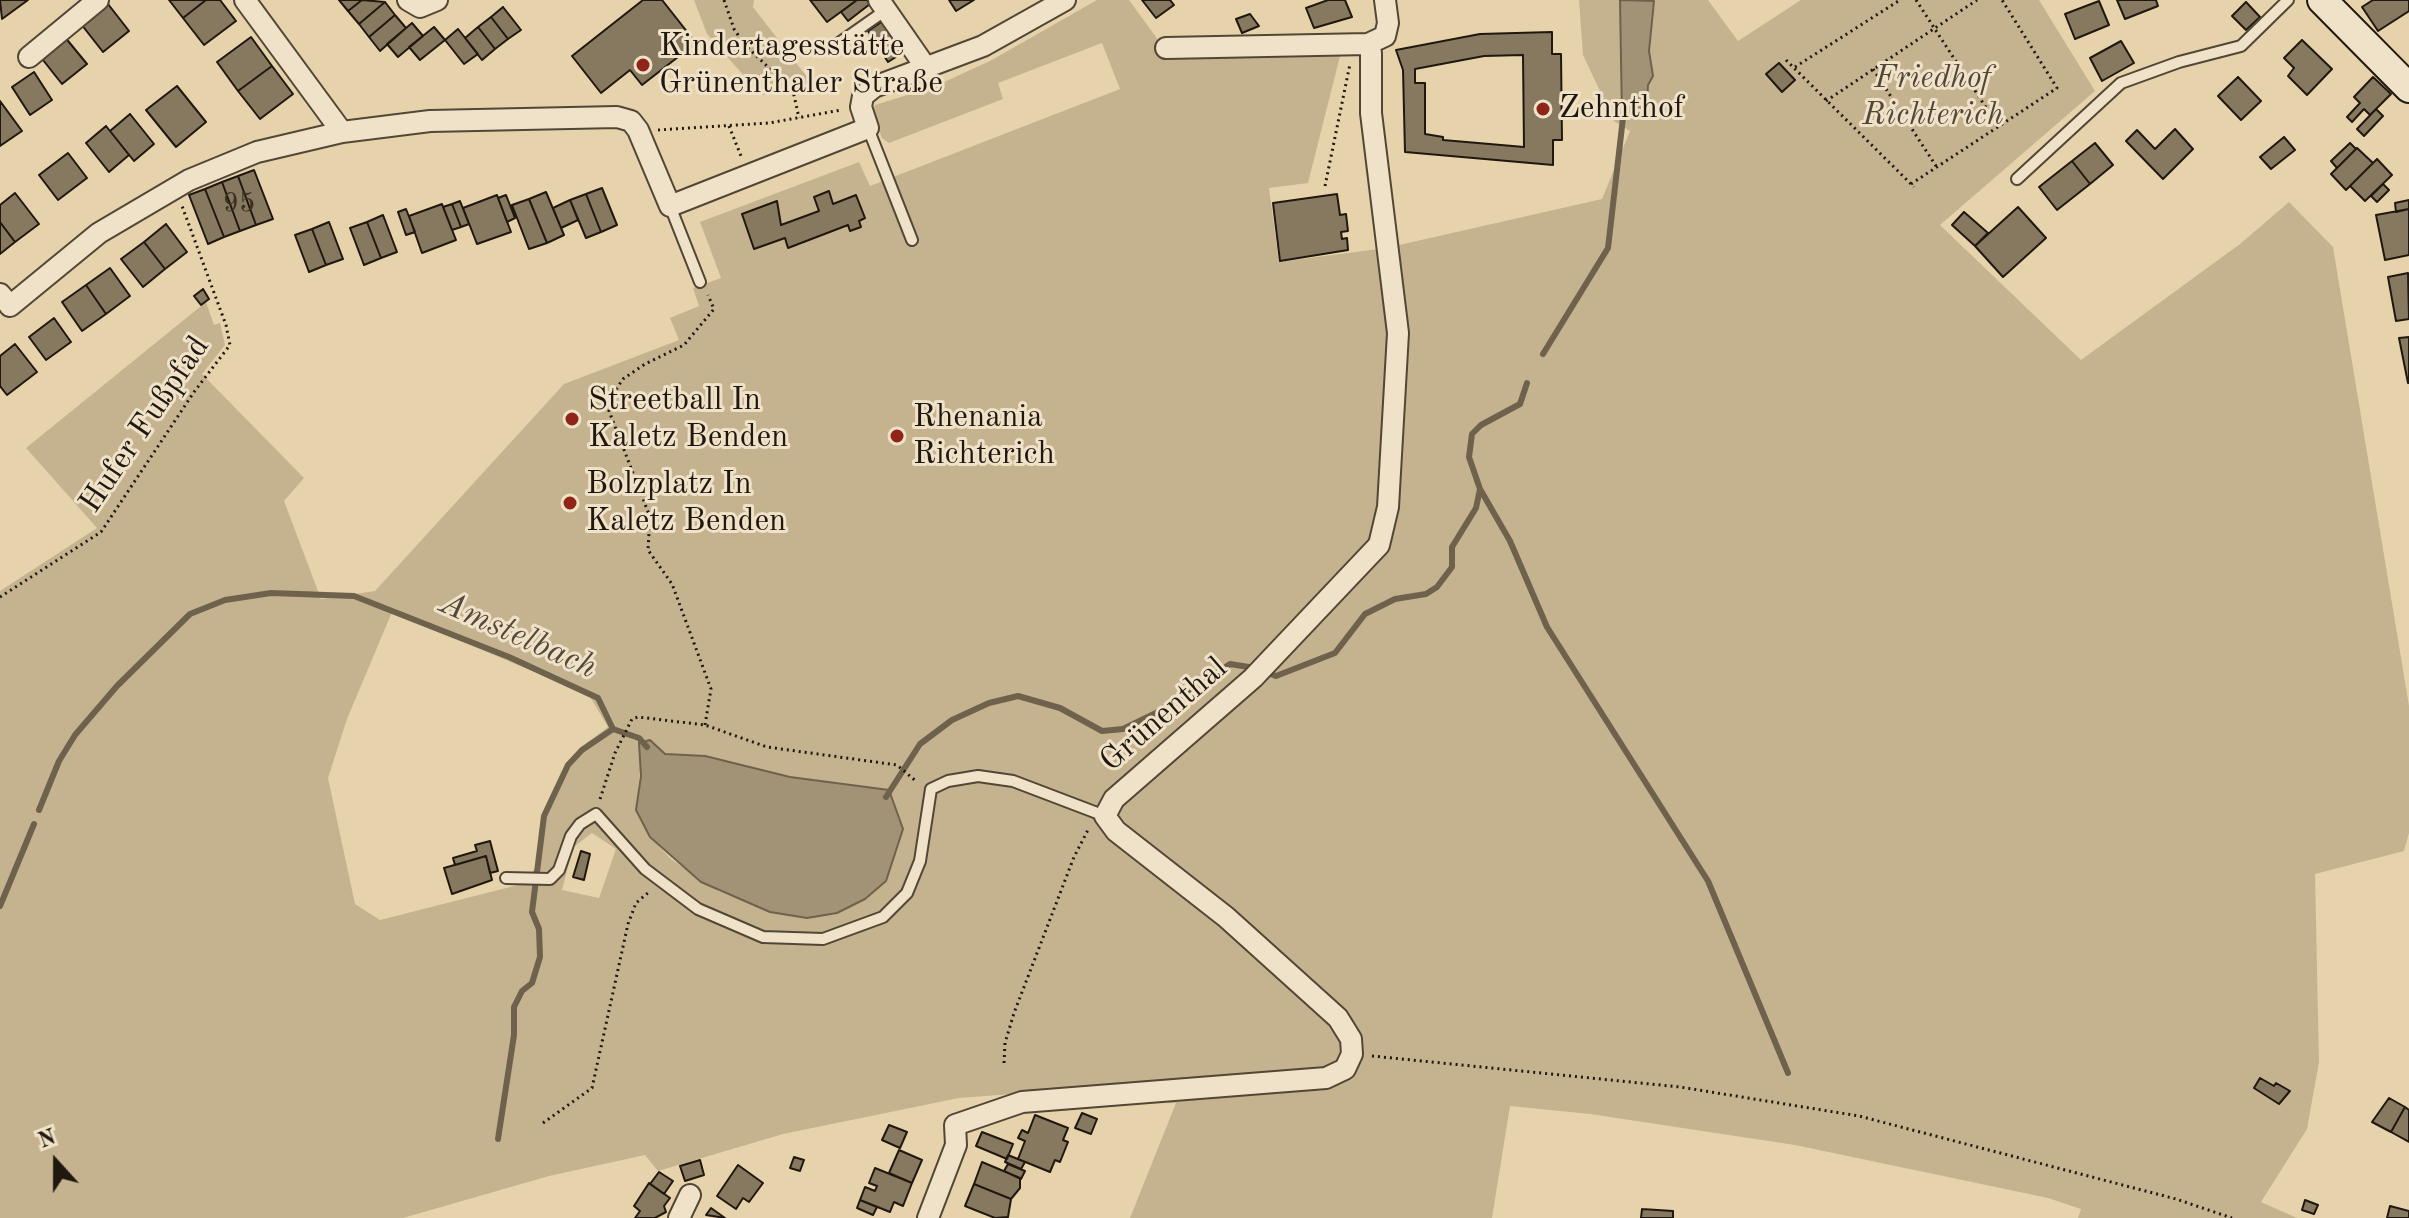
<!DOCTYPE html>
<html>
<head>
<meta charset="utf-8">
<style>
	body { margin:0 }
	#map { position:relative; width:2409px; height:1218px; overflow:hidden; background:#e7d3ab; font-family:"Old Standard TT",serif }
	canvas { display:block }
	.north { position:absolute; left:16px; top:1122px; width:80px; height:80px; -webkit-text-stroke:6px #efe2c8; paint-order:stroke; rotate:339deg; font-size:22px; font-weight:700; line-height:32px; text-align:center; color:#20180f }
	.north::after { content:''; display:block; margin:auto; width:28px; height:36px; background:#20180f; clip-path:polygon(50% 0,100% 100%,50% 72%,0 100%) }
</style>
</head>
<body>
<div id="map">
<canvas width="2409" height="1218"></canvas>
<div class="north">N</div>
</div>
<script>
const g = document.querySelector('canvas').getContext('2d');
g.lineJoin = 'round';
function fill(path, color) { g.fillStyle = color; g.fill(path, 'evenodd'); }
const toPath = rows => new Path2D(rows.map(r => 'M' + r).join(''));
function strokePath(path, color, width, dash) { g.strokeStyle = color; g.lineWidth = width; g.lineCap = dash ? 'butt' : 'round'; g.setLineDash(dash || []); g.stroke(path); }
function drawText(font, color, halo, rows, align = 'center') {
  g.font = font + ' "Old Standard TT",serif'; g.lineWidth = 6; g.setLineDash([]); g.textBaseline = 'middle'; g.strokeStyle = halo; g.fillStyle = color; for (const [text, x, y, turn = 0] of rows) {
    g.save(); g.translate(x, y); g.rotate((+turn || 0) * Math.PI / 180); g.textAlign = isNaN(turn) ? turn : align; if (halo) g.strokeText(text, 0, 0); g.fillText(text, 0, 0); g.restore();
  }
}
const green = toPath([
	[694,0,754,0,753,7,814,86,761,95,707,34],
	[1097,0,1129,0,1172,59,1340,56,1308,183,1269,188,1279,262,1386,248,1602,199,1630,131,1614,121,1583,55,1579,0,1708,0,1738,41,1801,0,2039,0,2095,91,1940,225,2081,360,2240,244,2289,202,2333,247,2409,706,2409,833,2404,851,2315,874,2319,1062,2307,1129,2261,1202,2297,1218,2078,1218,2081,1209,2048,1198,1795,1145,1590,1114,1510,1106,1492,1218,1130,1218,1176,1103,1103,1104,1053,1091,959,1098,783,1134,658,1171,645,1155,549,1176,403,1218,0,1218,0,591,97,528,26,448,206,302,214,325,220,323,225,345,202,374,304,478,284,501,321,599,375,591,564,384,679,340,670,318,699,306,693,288,721,278,700,222,859,162,870,186,1120,89,1102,43,998,83,1003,99,889,143,882,138,872,113,875,105,933,87,990,61],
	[392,612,589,695,608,727,580,748,565,767,541,816,537,866,522,884,380,920,355,904,328,778,347,719],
	[642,753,705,756,790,777,887,791,903,829,886,881,865,899,837,913,807,918,770,912,718,891,671,859,650,837,636,810],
	[592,833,616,849,599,898,562,890,573,848,567,837,575,846]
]);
const water = toPath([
	[1620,0,1654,1,1649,51,1653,76,1648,85,1647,103,1637,115,1622,117,1620,0],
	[650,740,665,754,705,756,790,777,889,790,903,829,886,881,865,899,837,913,807,918,770,912,701,882,650,837,636,810,641,776,639,743,650,740]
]);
const stream = toPath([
	[1543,354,1608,248,1624,109],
	[1480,489,1510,541,1547,627,1708,881,1788,1073],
	[1265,672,1276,676,1335,653,1365,614,1395,599,1426,594,1437,587,1452,567,1452,547,1476,508,1480,489,1469,457,1472,434,1481,425,1520,404,1527,383],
	[886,797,920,744,952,720,989,703,1018,696,1060,708,1102,731,1123,729,1156,713,1230,664,1255,668],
	[39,810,59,761,75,735,117,686,190,614,225,600,271,593,354,596,509,657,598,698,613,729,639,738,647,747],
	[0,906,34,824],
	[498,1139,514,1035,514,1007,522,991,532,983,540,957,539,929,532,912,544,816,568,765,582,750,613,729]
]);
const building = toPath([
	[0,0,28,0,2,19,0,0],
	[169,0,206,0,183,18,169,0],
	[206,0,220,0,236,21,204,45,183,18,206,0],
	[339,0,362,0,348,11,339,0],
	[362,0,385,2,359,24,348,11,362,0],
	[643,0,662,0,696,43,642,85,630,70,601,93,572,56,643,0],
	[810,0,857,0,827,22,810,0],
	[857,0,867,0,870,4,848,21,841,12,857,0],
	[949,0,974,0,956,11,949,0],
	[1142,0,1170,0,1174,5,1156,18,1142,0],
	[1328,0,1345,0,1352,17,1314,28,1306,8,1328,0],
	[2117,0,2156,0,2158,6,2125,19,2117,0],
	[2373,0,2409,0,2409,11,2378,31,2362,7,2373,0],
	[2099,1,2109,25,2075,39,2065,14,2099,1],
	[385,2,395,15,369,37,359,24,385,2],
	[2246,2,2260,17,2246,30,2232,16,2246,2],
	[108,4,129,31,103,52,81,24,108,4],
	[503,7,521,30,508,39,491,17,503,7],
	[1250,14,1259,26,1242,33,1236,19,1250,14],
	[395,15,406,28,380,51,369,37,395,15],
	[491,17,508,39,495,49,478,27,491,17],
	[883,21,904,52,888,62,868,31,883,21],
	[412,23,423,36,398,57,387,44,412,23],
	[434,27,445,40,420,60,409,47,434,27],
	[478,27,495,49,482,60,465,38,478,27],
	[458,29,478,54,464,64,445,40,458,29],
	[1552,32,1552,54,1561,54,1562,140,1553,140,1553,165,1405,152,1403,70,1396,50,1480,34,1552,32],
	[1523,55,1524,147,1443,140,1443,137,1425,134,1425,83,1415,83,1415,69,1484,56,1523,55],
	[64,36,87,64,62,84,39,55,64,36],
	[251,37,272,66,238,91,217,62,251,37],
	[2302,40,2332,69,2307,95,2288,76,2294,68,2284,58,2302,40],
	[2121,41,2134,63,2102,81,2090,58,2121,41],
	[1779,63,1795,80,1782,92,1766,74,1779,63],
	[272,66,293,94,260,119,238,91,272,66],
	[34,72,52,100,30,115,12,87,34,72],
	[2238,77,2261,101,2241,120,2218,96,2238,77],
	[2373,77,2391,94,2370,115,2364,109,2352,122,2347,117,2360,103,2354,97,2373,77],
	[177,86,206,122,176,147,146,110,177,86],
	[0,101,22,131,0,146,0,101],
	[2376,109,2383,116,2364,136,2357,129,2376,109],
	[130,114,154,144,134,161,110,131,130,114],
	[106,126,129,155,109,172,86,143,106,126],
	[2175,129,2193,149,2163,179,2126,141,2137,130,2155,149,2175,129],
	[2284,137,2295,150,2271,169,2260,157,2284,137],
	[2095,143,2113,165,2090,184,2072,161,2095,143],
	[2350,143,2356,149,2337,168,2331,161,2350,143],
	[2357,148,2373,163,2346,190,2331,174,2357,148],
	[68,153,87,178,58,200,39,175,68,153],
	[2377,159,2392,175,2365,201,2350,186,2377,159],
	[2072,161,2090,184,2057,210,2039,187,2072,161],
	[254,170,273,219,256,225,238,176,254,170],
	[238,176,256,225,240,231,222,182,238,176],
	[222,182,240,231,224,237,205,189,222,182],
	[2383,184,2389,190,2377,202,2371,196,2383,184],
	[602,188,617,225,601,232,586,194,602,188],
	[205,189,224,237,208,244,189,195,205,189],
	[829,191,833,204,856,195,865,218,859,221,861,227,850,231,848,225,788,248,785,238,754,249,742,214,777,201,781,225,819,211,814,197,829,191],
	[546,192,564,235,547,243,529,199,546,192],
	[15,193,39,224,15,242,0,222,0,205,15,193],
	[586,194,601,232,586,238,570,200,586,194],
	[1337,194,1340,215,1346,214,1348,231,1341,232,1342,239,1347,238,1348,250,1280,261,1273,203,1337,194],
	[497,195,511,232,477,244,463,208,497,195],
	[506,195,515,218,507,222,498,198,506,195],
	[529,199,547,243,529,249,512,205,529,199],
	[570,200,578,220,561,228,553,208,570,200],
	[2409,200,2409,209,2396,212,2395,203,2409,200],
	[460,201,469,224,461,227,452,204,460,201],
	[442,204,456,240,422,253,409,216,442,204],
	[452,204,461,227,452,230,443,207,452,204],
	[2018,207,2046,238,2003,277,1975,246,2018,207],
	[406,209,415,232,406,235,398,212,406,209],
	[2409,209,2409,255,2385,260,2376,215,2409,209],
	[1964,212,1988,233,1975,246,1952,225,1964,212],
	[383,215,397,252,381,258,367,222,383,215],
	[0,222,15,242,0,254,0,222],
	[329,222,343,259,326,265,312,229,329,222],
	[367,222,381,258,364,265,350,228,367,222],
	[166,224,187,252,165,269,144,242,166,224],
	[312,229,326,265,309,272,295,235,312,229],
	[144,242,165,269,143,287,121,259,144,242],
	[110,268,130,296,106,314,86,285,110,268],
	[2408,273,2409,319,2396,321,2388,277,2408,273],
	[86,285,106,314,82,331,62,302,86,285],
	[203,289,209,299,201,305,194,296,203,289],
	[54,318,71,342,46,360,29,337,54,318],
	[2409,337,2409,383,2408,383,2399,338,2409,337],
	[15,344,37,372,7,395,0,386,0,356,15,344],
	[490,841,498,871,490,873,486,856,455,865,453,858,477,851,475,845,490,841],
	[581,851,590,854,584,880,573,877,581,851],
	[486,856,492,880,452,894,444,868,486,856],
	[2260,1078,2274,1086,2276,1083,2290,1091,2279,1104,2254,1088,2260,1078],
	[2389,1098,2405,1107,2391,1132,2372,1122,2389,1098],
	[2405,1107,2409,1110,2409,1142,2391,1132,2405,1107],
	[1082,1113,1097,1119,1091,1134,1075,1128,1082,1113],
	[1035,1115,1068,1128,1063,1140,1068,1142,1060,1162,1055,1160,1050,1172,1018,1159,1025,1141,1018,1138,1022,1130,1028,1133,1035,1115],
	[889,1125,907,1132,900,1148,882,1140,889,1125],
	[982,1132,1013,1144,1007,1159,976,1146,982,1132],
	[899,1150,922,1160,912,1183,889,1173,899,1150],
	[1008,1155,1025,1162,1021,1169,1005,1162,1008,1155],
	[794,1157,804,1160,800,1171,790,1168,794,1157],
	[700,1160,704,1175,685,1181,680,1166,700,1160],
	[982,1162,1020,1178,1020,1188,1011,1199,974,1184,982,1162],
	[1008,1164,1025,1171,1021,1179,1004,1171,1008,1164],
	[738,1165,763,1183,749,1202,743,1198,736,1209,717,1196,738,1165],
	[875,1168,912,1183,903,1206,894,1202,890,1212,860,1200,865,1187,875,1191,877,1186,869,1183,875,1168],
	[659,1172,673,1181,664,1194,650,1184,659,1172],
	[649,1183,670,1198,664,1206,666,1212,655,1218,635,1218,640,1211,634,1206,649,1183],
	[974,1184,1011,1199,1008,1217,995,1218,965,1206,974,1184],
	[860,1200,877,1207,873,1215,857,1208,860,1200],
	[2305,1200,2318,1205,2314,1214,2302,1210,2305,1200],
	[2390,1206,2409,1211,2409,1218,2387,1218,2390,1206],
	[711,1208,725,1218,706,1215,711,1208],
	[1642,1209,1673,1211,1673,1218,1641,1218,1642,1209]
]);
const path = toPath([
	[724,0,734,29,745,45,793,91,799,118],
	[1916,0,1998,126],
	[1786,60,1914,187],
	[1795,67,1900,0],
	[1873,69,1936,166],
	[1826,101,1977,0],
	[729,126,741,156],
	[658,130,769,123,841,110],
	[1911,184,2057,88,2002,0],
	[1325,186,1350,64],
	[0,597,101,532,194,392,230,345,226,325,182,206],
	[705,725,711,689,672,584,648,550,650,517,609,411,613,394,623,379,645,364,684,345,714,309,708,295],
	[600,799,615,753,632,719,638,717,705,725,767,747,897,765,917,782],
	[1372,1056,1680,1087,1859,1116,2176,1199,2232,1218],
	[1004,1063,1005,1043,1014,1013,1074,857,1089,828],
	[543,1123,592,1088,628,924,636,903,649,892]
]);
const lane = toPath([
	[829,50,886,10],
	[868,128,912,240],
	[2017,179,2121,83,2179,62,2241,46,2288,0],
	[670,206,700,282],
	[506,878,550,879,559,870,571,836,580,824,596,814,645,869,698,909,763,937,823,939,883,917,907,893,920,861,931,789,948,781,978,776,1013,781,1105,816]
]);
const street = toPath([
	[245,0,342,132],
	[408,0,420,7,437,0],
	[879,0,927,69],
	[1166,48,1368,44,1385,36,1388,23,1385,0],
	[29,57,98,0],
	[0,294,10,306,99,233,189,180,257,152,342,132,430,121,617,117,631,121,638,130,670,206,868,128,861,107,863,96,874,87,983,46,1065,0],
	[679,1218,690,1195],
	[928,1218,956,1145,955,1125,1022,1102,1326,1078,1345,1069,1352,1054,1351,1039,1338,1018,1226,917,1116,831,1105,816,1114,799,1253,678,1379,545,1388,507,1398,333,1371,113,1371,53,1368,44]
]);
const secondary = toPath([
	[2322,0,2409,88]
]);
const markers = [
	[643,65,8,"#8f2418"],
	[1543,109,8,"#8f2418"],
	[572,419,8,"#8f2418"],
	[897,436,8,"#8f2418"],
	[570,503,8,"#8f2418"]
];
const numberNames = [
	["95",239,204]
];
const poiNames = [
	["Kindertagesstätte",659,47],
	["Grünenthaler Straße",659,84],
	["Zehnthof",1559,109],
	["Streetball In",588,401],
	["Kaletz Benden",588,438],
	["Rhenania",913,418],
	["Richterich",913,455],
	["Bolzplatz In",586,485],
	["Kaletz Benden",586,522]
];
const parkNames = [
	["Friedhof",1933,79],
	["Richterich",1933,116]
];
const streetNames = [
	["Hufer Fußpfad",145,425,-56],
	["Grünenthal",1164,715,-41]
];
const waterNames = [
	["Amstelbach",518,636,24]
];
fill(green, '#c5b390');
fill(water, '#a39376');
strokePath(water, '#6f624d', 2);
strokePath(stream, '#6f624d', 6);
fill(building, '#877960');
strokePath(building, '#20180f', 2);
strokePath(lane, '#524736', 14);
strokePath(street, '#524736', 24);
strokePath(secondary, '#20180f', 32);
strokePath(path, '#20180f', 3, [2, 4]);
strokePath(lane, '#efe2c8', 10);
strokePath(street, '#efe2c8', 20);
strokePath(secondary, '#efe2c8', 28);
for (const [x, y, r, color] of markers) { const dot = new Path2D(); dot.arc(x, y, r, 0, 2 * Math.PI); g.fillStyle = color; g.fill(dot); strokePath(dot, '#efe2c8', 3); }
drawText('28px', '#3a3023', null, numberNames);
drawText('32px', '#20180f', '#efe2c8', poiNames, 'left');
drawText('italic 32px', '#524636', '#efe2c8', parkNames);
drawText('32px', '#20180f', '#efe2c8', streetNames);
drawText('italic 34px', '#544938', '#efe2c8', waterNames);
</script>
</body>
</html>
